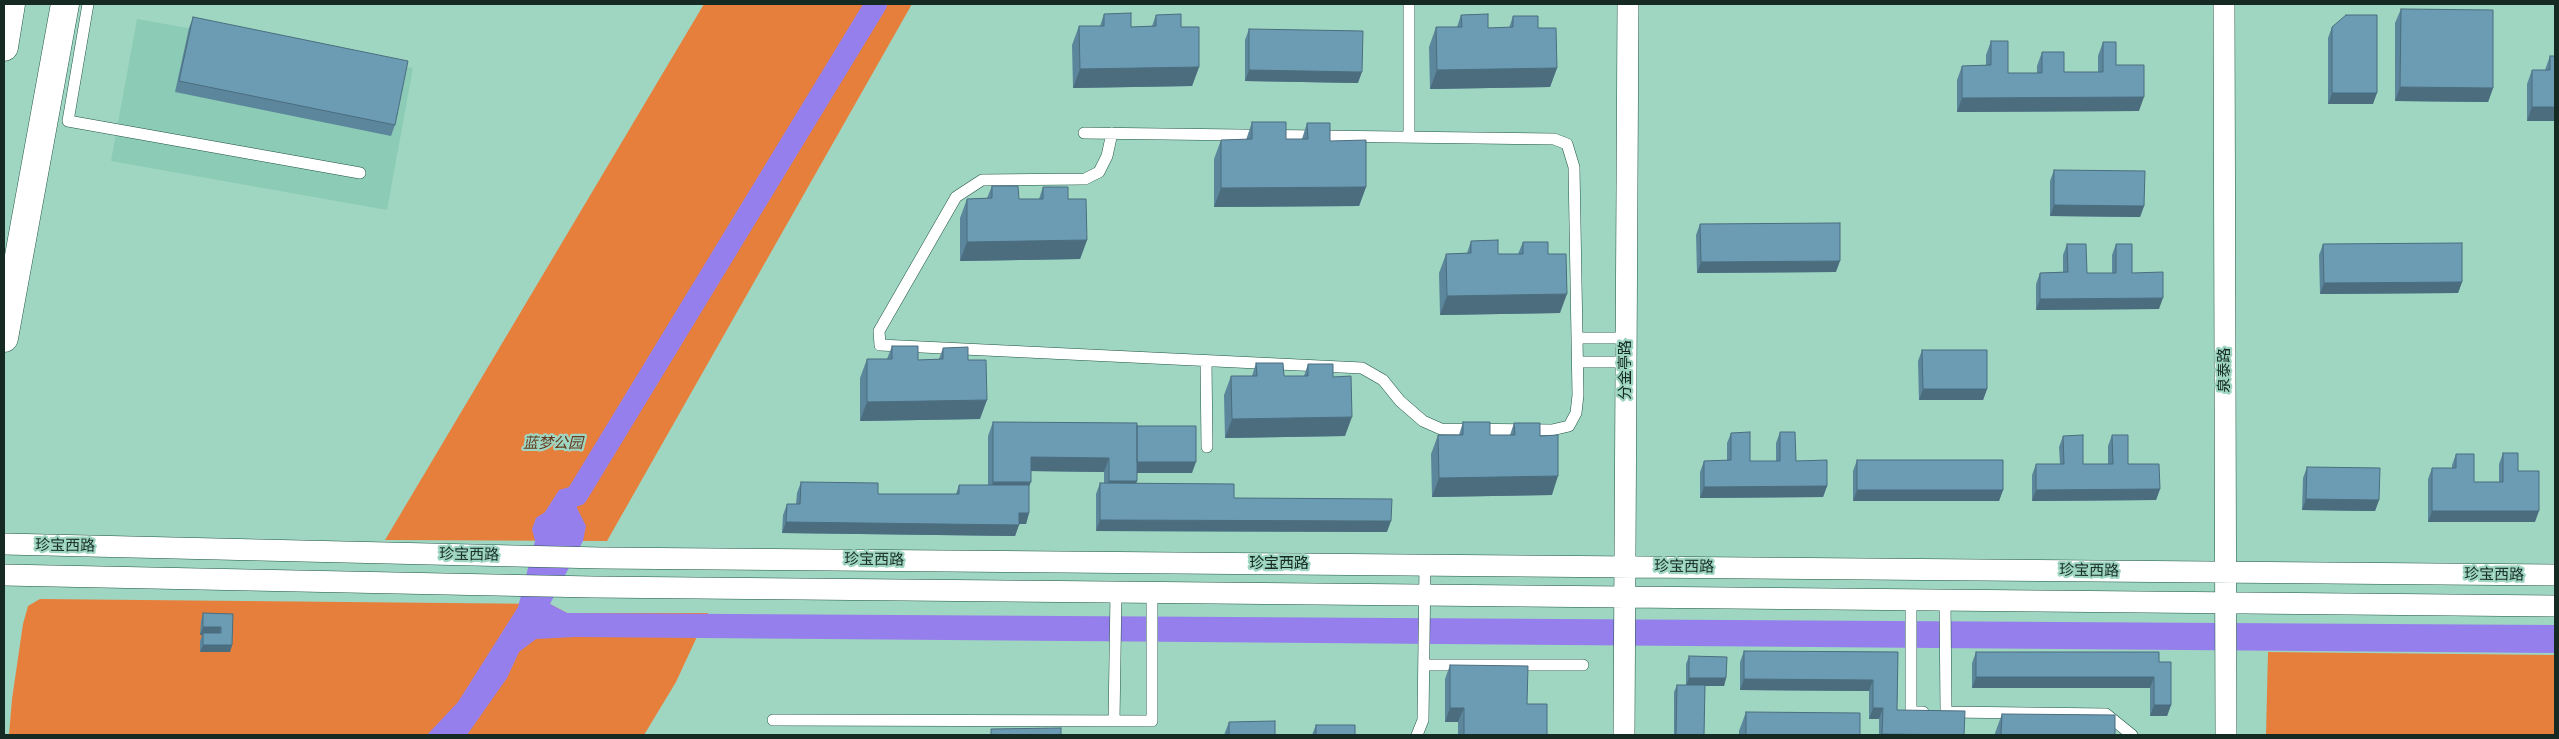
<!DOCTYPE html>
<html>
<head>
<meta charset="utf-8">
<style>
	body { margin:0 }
	#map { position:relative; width:2559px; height:739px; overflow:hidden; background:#9fd6c2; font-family:Merriweather,serif }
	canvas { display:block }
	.frame { position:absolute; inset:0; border:5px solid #142a23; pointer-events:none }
</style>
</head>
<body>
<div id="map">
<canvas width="2559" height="739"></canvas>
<div class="frame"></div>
</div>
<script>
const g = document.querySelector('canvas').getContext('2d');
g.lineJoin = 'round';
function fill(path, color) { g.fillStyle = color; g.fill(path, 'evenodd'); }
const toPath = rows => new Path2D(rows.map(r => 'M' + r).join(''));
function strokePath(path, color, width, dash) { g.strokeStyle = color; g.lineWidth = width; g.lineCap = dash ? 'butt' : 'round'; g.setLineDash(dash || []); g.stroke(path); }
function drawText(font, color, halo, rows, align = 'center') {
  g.font = font + ' Merriweather,"Noto Sans SC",serif'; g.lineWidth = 4.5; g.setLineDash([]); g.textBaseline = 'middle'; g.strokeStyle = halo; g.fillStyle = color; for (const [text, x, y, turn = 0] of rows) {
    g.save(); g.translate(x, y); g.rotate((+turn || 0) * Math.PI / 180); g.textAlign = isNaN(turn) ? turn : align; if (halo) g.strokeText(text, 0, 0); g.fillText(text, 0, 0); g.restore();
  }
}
const built = toPath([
	[137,19,413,68,387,210,111,161]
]);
const green = toPath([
	[704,4,912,4,607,541,385,540],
	[40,599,550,604,567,613,708,613,676,682,644,735,9,735,12,699,23,624,28,606],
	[2268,652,2555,655,2555,735,2266,735]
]);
const water = toPath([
	[573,486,577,495,577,508,586,526,583,541,550,604,567,613,2555,625,2555,653,575,637,536,639,519,652,507,678,467,735,427,735,458,702,518,607,535,541,532,529,536,518,545,512,559,490]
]);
const canal = toPath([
	[577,495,876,4]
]);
const lane = toPath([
	[88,4,68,121,360,173],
	[1409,4,1409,137],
	[1084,133,1554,139,1567,144,1574,167,1578,395,1576,413,1569,426,1552,430,1441,429,1423,421,1400,401,1383,380,1362,368,880,345,879,331,956,197,982,180,1085,179,1099,172,1107,156,1112,133],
	[1577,338,1626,338],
	[1206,361,1207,447],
	[1578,362,1626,362],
	[1911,600,1911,712,1923,712],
	[1945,600,1946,712],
	[1424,665,1583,665],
	[1949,712,2106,714,2132,735],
	[773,720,1152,721,1152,592],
	[1114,721,1116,592],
	[1417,735,1423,720,1425,565]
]);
const street = toPath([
	[2224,4,2226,735],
	[4,544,601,558,2555,575],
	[4,575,593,587,2555,606],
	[1624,735,1628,4]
]);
const highway = toPath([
	[4,47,11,4],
	[4,338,65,4]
]);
const wall = toPath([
	[2401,9,2493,88,2488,102,2395,101,2395,23],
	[1104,14,1131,27,1152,26,1156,15,1181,27,1199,67,1192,86,1073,88,1072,45,1079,26,1100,26],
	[1461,15,1488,28,1509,28,1513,16,1538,28,1557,68,1550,87,1430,89,1429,47,1436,27,1457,27],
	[193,17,395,125,391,136,175,92,189,28],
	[2332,27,2373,104,2328,104,2328,38],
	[1249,29,1358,83,1245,81,1245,40],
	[1991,41,2008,73,2037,73,2037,66,2042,52,2064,72,2098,72,2098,56,2103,42,2116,65,2139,111,1957,112,1957,80,1962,66,1986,65,1986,55],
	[2550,56,2555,121,2527,121,2527,84,2532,70,2545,70],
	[1252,122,1286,139,1302,139,1307,123,1330,141,1366,187,1359,206,1214,207,1214,159,1221,140,1246,140],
	[2054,170,2144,206,2140,217,2050,216,2050,181],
	[992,186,1019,199,1039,199,1043,187,1068,199,1087,240,1080,259,960,261,960,218,967,199,987,198],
	[1700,224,1836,272,1697,273,1696,235],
	[1471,241,1498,254,1518,254,1523,242,1548,254,1560,313,1440,315,1439,273,1446,254,1467,253],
	[2067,244,2087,273,2112,273,2112,255,2116,244,2132,273,2159,309,2036,310,2036,284,2040,273,2063,272,2063,255],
	[2323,244,2462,282,2458,293,2320,294,2319,255],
	[892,346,918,360,939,359,943,348,968,360,980,419,860,421,860,378,867,359,887,359],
	[1922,350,1987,389,1983,400,1919,400,1918,361],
	[1256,363,1284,376,1304,376,1308,364,1333,377,1345,436,1225,438,1224,395,1231,376,1252,376],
	[993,422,1137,426,1192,473,1137,473,1137,481,1136,484,1234,498,1387,532,1096,531,1096,494,1100,483,1104,483,1104,472,1031,471,1029,485,1029,513,1026,524,1019,524,1015,536,782,533,783,515,787,504,796,504,797,493,801,482,878,494,956,494,959,485,988,485,988,436],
	[1463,422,1490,435,1510,435,1514,423,1540,436,1552,495,1432,497,1431,454,1438,435,1459,435],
	[1780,432,1796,461,1827,486,1823,497,1700,498,1700,472,1704,461,1727,460,1727,443,1731,433,1750,461,1776,461,1776,443],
	[2112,435,2128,464,2160,489,2156,500,2032,501,2032,475,2036,464,2060,464,2059,447,2063,436,2083,464,2108,464,2108,446],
	[2503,453,2518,471,2535,522,2428,522,2428,479,2432,468,2452,468,2452,465,2456,454,2474,482,2499,482,2499,464],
	[1857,460,2003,490,1999,501,1853,501,1853,471],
	[2307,467,2379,500,2375,511,2302,510,2303,478],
	[203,613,233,614,232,645,230,652,200,652,200,641,202,635,200,635,201,621],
	[1744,651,1898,652,1897,710,1964,735,1879,735,1879,719,1869,719,1869,691,1740,690,1740,662],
	[1976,652,2159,662,2171,705,2167,716,2150,716,2150,688,1972,688,1972,663],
	[1689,656,1726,678,1724,686,1705,686,1704,735,1674,735,1674,692,1677,685,1686,685,1686,664],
	[1450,665,1527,704,1547,735,1458,735,1458,722,1445,722,1445,679],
	[1746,712,1860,735,1739,735,1739,731],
	[2002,714,2115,735,1995,735,1995,733],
	[1229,722,1275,735,1224,735],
	[1316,725,1355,735,1312,735]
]);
const shadedWall = toPath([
	[1199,67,1192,86,1073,88,1080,69],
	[1557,68,1550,87,1430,89,1437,70],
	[1249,70,1362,72,1358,83,1245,81],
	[2400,87,2493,88,2488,102,2395,101],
	[2332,93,2377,93,2373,104,2328,104],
	[2144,97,2139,111,1957,112,1962,98],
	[2532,107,2555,107,2555,121,2527,121],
	[1366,187,1359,206,1214,207,1221,188],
	[2054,205,2144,206,2140,217,2050,216],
	[1087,240,1080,259,960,261,967,242],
	[1840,261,1836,272,1697,273,1701,262],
	[2462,282,2458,293,2320,294,2324,283],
	[1567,294,1560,313,1440,315,1447,296],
	[2163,298,2159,309,2036,310,2040,299],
	[1923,389,1987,389,1983,400,1919,400],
	[987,400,980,419,860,421,867,402],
	[1352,417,1345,436,1225,438,1232,419],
	[1031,457,1109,458,1104,472,1026,471],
	[1136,462,1196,462,1192,473,1132,473],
	[1558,476,1552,495,1432,497,1439,478],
	[1109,481,1137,481,1132,495,1104,495],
	[993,482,1031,482,1025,496,988,496],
	[1827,486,1823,497,1700,498,1704,487],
	[2160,489,2156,500,2032,501,2036,490],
	[1857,490,2003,490,1999,501,1853,501],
	[2306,499,2379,500,2375,511,2302,510],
	[2432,511,2539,511,2535,522,2428,522],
	[1019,513,1029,513,1026,524,1015,524],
	[1100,520,1391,521,1387,532,1096,531],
	[786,522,1019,525,1015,536,782,533],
	[203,627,221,627,219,635,200,635],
	[203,645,232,645,230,652,200,652],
	[1976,677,2154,677,2150,688,1972,688],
	[1689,678,1726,678,1724,686,1686,686],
	[1744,679,1873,680,1869,691,1740,690],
	[2154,705,2171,705,2167,716,2150,716],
	[1450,708,1464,708,1458,722,1445,722],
	[1873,708,1883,708,1879,719,1869,719],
	[1882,734,1962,735,1882,735]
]);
const building = toPath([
	[2401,9,2493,10,2493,88,2400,87,2401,9],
	[1131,13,1131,27,1156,26,1156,15,1181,14,1181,27,1199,27,1199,67,1080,69,1079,26,1104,26,1104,14,1131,13],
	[1488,14,1488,28,1513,27,1513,16,1538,16,1538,28,1556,28,1557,68,1437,70,1436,27,1462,27,1461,15,1488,14],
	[2346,15,2377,15,2377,93,2332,93,2332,27,2346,15],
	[193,17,408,61,395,125,179,81,193,17],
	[1249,29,1363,31,1362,72,1249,70,1249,29],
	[1991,41,2008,41,2008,73,2042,73,2042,52,2064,52,2064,72,2103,72,2103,42,2116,42,2116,65,2144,65,2144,97,1962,98,1962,66,1991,65,1991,41],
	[2550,56,2555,56,2555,107,2532,107,2532,70,2550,70,2550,56],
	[1252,122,1286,122,1286,139,1308,139,1307,123,1330,123,1330,141,1366,140,1366,187,1221,188,1221,140,1252,139,1252,122],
	[2054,170,2145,171,2144,206,2054,205,2054,170],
	[992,186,1018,186,1019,199,1043,199,1043,187,1068,187,1068,199,1086,199,1087,240,967,242,967,199,992,198,992,186],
	[1840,223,1840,261,1701,262,1700,224,1840,223],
	[1498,240,1498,254,1523,254,1523,242,1548,242,1548,254,1566,254,1567,294,1447,296,1446,254,1471,253,1471,241,1498,240],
	[2462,243,2462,282,2324,283,2323,244,2462,243],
	[2067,244,2086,244,2087,273,2116,273,2116,244,2132,244,2132,273,2163,272,2163,298,2040,299,2040,273,2068,272,2067,244],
	[892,346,918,346,918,360,943,359,943,348,968,347,968,360,986,360,987,400,867,402,867,359,892,359,892,346],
	[1922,350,1987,350,1987,389,1923,389,1922,350],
	[1256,363,1283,363,1284,376,1308,376,1308,364,1333,364,1333,377,1351,376,1352,417,1232,419,1231,376,1257,376,1256,363],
	[993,422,1137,423,1137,481,1109,481,1109,458,1031,457,1031,482,993,482,993,422],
	[1463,422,1490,422,1490,435,1515,435,1514,423,1540,423,1540,436,1558,435,1558,476,1439,478,1438,435,1463,435,1463,422],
	[1137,426,1196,426,1196,462,1137,462,1137,426],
	[1750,432,1750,461,1780,461,1780,432,1795,432,1796,461,1827,460,1827,486,1704,487,1704,461,1731,460,1731,433,1750,432],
	[2083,435,2083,464,2113,464,2112,435,2128,435,2128,464,2159,464,2160,489,2036,490,2036,464,2064,464,2063,436,2083,435],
	[2503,453,2518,453,2518,471,2539,471,2539,511,2432,511,2432,468,2456,468,2456,454,2474,454,2474,482,2503,482,2503,453],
	[1857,460,2003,460,2003,490,1857,490,1857,460],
	[2307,467,2380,468,2379,500,2306,499,2307,467],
	[801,482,878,483,878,494,959,494,959,485,1029,485,1029,513,1019,513,1019,525,786,522,787,504,800,504,801,482],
	[1100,483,1234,484,1234,498,1392,499,1391,521,1100,520,1100,483],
	[203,613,233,614,232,645,203,645,203,633,221,633,221,627,203,627,203,613],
	[1744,651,1898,652,1897,710,1965,711,1964,735,1882,734,1883,708,1873,708,1873,680,1744,679,1744,651],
	[1976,652,2159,652,2159,662,2171,662,2171,705,2154,705,2154,677,1976,677,1976,652],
	[1689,656,1727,657,1726,678,1689,678,1689,656],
	[1450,665,1528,666,1527,704,1547,704,1547,735,1464,735,1464,708,1450,708,1450,665],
	[1677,685,1705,685,1704,735,1676,735,1677,685],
	[1746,712,1860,713,1860,735,1746,735,1746,712],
	[2002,714,2115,715,2115,735,2001,735,2002,714],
	[1275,721,1275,735,1229,735,1229,722,1275,721],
	[1316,725,1355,725,1355,735,1316,735,1316,725],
	[1061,728,1061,735,991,735,991,729,1061,728]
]);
const streetNames = [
	["分金亭路",1626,370,-90],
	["泉泰路",2225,370,-90],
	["珍宝西路",65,546,1],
	["珍宝西路",469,555,1],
	["珍宝西路",874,560,1],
	["珍宝西路",1279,564],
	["珍宝西路",1684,567,1],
	["珍宝西路",2089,571,1],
	["珍宝西路",2494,575,1]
];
const parkNames = [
	["蓝梦公园",553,444]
];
fill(built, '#8ccbb5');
fill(green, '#e77f3c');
fill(water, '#957fec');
strokePath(canal, '#957fec', 22);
strokePath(lane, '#1e5444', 12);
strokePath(street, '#1e5444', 22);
strokePath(highway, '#1e5444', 29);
strokePath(lane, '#fff', 11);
strokePath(street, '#fff', 21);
strokePath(highway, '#fff', 28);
fill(wall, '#5c869b');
fill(shadedWall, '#4b6d7e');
fill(building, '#6b9cb4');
strokePath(building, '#4b6d7e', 1);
drawText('15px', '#142a23', '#9fd6c2', streetNames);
drawText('italic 15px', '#66391e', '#9fd6c2', parkNames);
</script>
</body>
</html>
